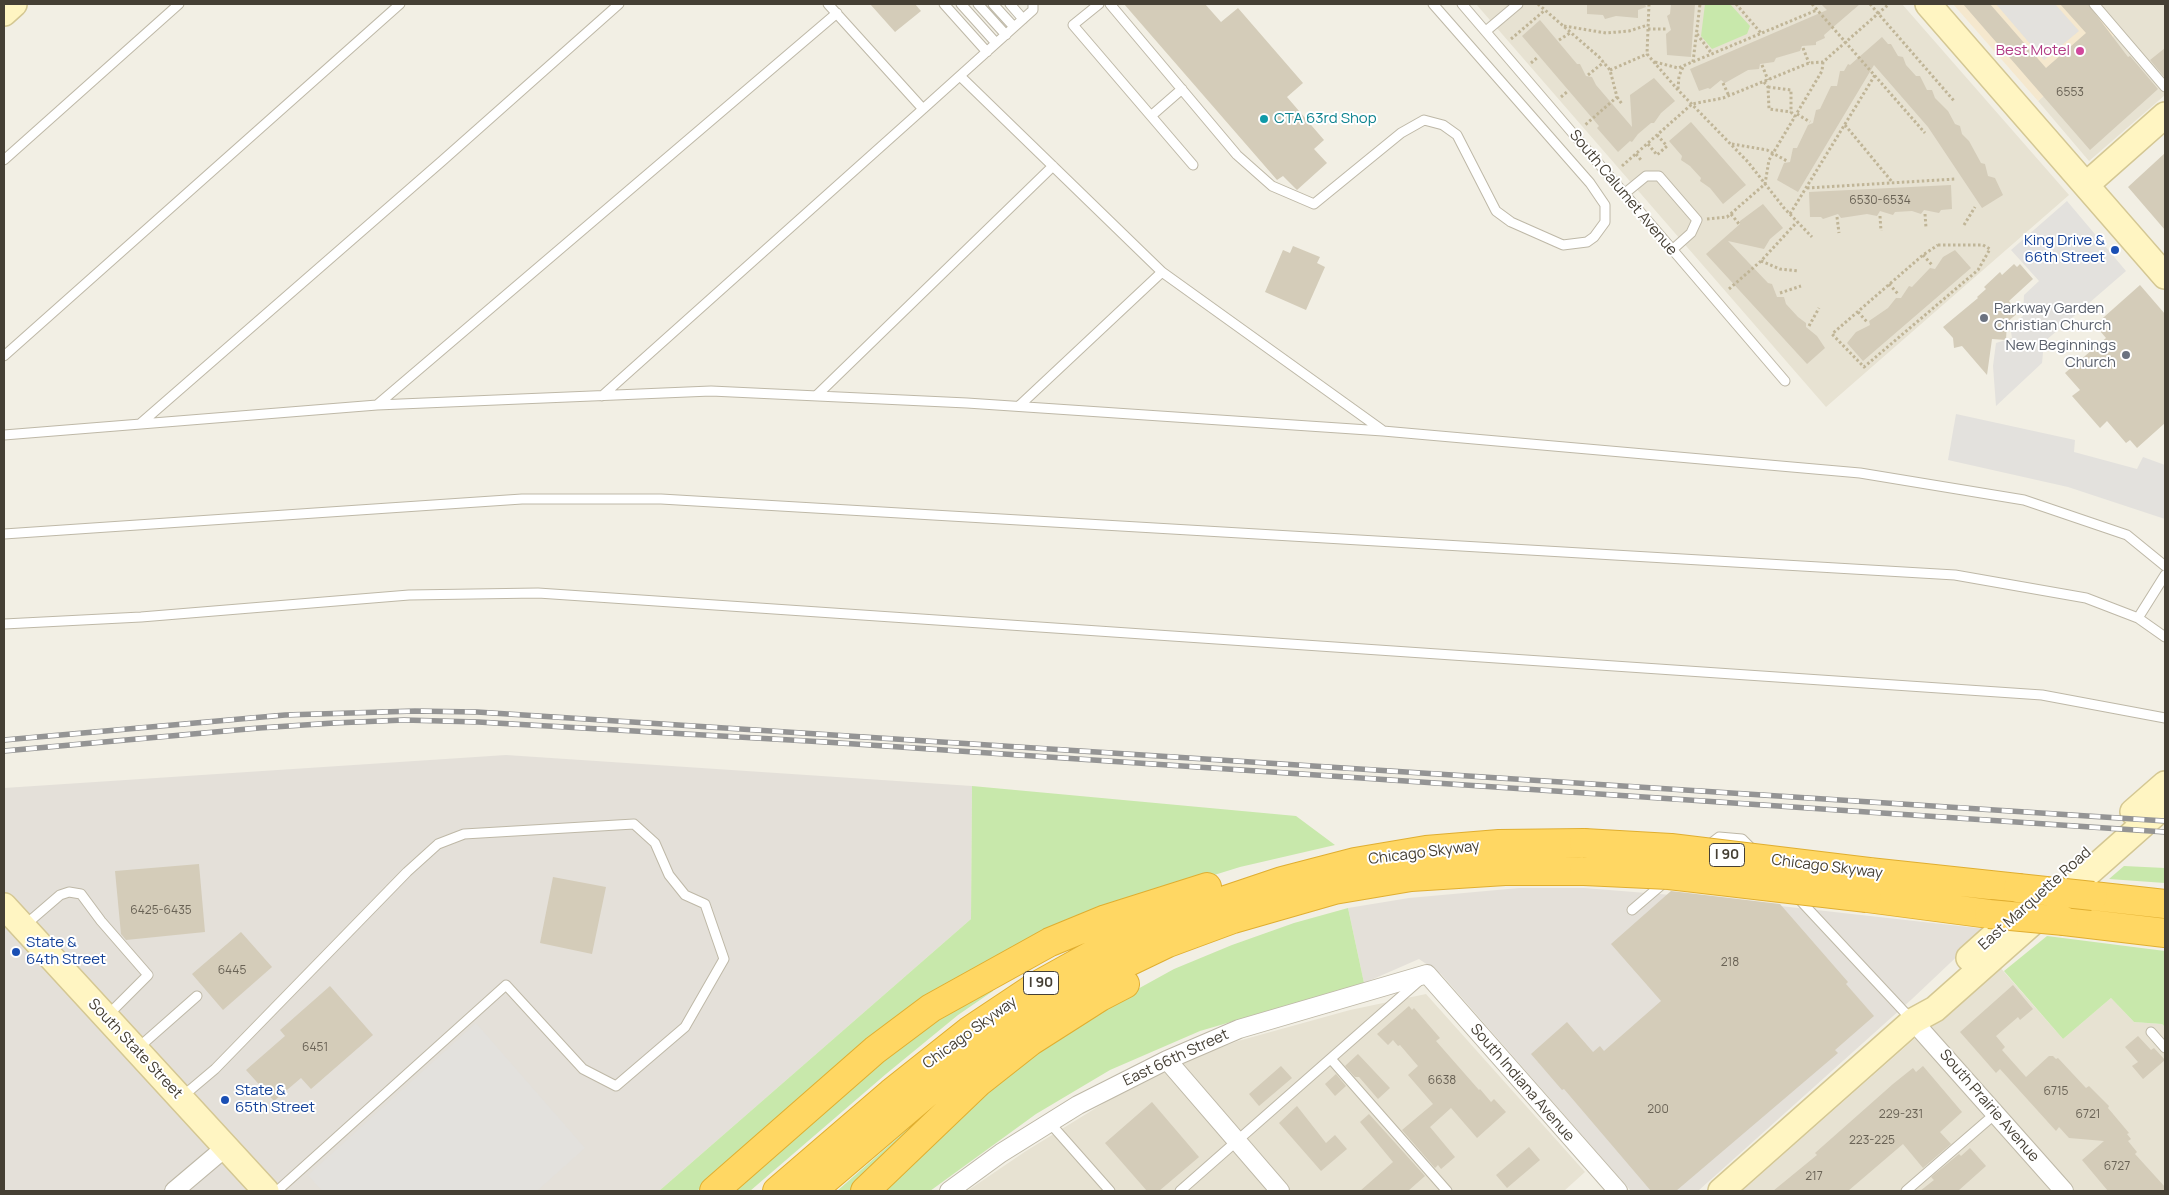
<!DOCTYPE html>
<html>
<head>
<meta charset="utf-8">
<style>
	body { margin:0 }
	#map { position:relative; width:2169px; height:1195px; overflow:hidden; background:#f2efe4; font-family:Manrope,sans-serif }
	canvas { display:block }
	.frame { position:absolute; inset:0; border:5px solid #453f34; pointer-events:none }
</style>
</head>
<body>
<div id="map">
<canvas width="2169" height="1195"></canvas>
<div class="frame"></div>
</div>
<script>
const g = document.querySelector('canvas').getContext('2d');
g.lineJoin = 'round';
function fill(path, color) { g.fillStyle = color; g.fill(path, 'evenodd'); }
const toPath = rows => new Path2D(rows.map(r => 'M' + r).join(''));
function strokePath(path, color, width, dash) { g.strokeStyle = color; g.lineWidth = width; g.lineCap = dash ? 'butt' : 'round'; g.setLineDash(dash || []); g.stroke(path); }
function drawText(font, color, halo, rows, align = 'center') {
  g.font = font + ' Manrope,sans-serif'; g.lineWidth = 4; g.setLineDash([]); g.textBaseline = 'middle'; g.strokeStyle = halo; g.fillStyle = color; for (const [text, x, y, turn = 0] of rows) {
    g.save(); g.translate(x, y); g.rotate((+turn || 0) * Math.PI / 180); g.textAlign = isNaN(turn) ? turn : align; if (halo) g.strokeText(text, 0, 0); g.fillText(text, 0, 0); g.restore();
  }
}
const residential = toPath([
	[1476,4,1902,4,2069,195,1826,407],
	[2094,4,2165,4,2165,95,2089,161,2038,101,2118,32],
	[1998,965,2063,1039,2111,998,2134,1022,2162,1024,2165,1027,2165,1191,1742,1191],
	[1426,994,1585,1172,1564,1191,967,1191,1026,1151,1117,1095,1185,1061,1238,1041,1350,1010]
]);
const commercial = toPath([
	[1953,4,2094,4,2118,32,2038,101]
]);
const industrial = toPath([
	[506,755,972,786,971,919,659,1191,4,1191,4,788],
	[1519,888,1584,888,1709,898,1986,929,1912,999,1698,1191,1631,1191,1441,974,1419,959,1364,983,1348,908,1409,898]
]);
const green = toPath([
	[1705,4,1730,4,1750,26,1747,34,1712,49,1701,36],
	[972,786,1296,816,1335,845,1240,867,1140,898,1044,933,990,959,943,986,818,1084,697,1191,659,1191,971,919],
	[2124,866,2165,868,2165,883,2109,879],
	[1348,908,1364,983,1200,1031,1110,1070,1036,1114,930,1191,882,1191,988,1090,1096,1012,1174,969,1232,945,1294,923],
	[2047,936,2165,951,2165,1027,2162,1024,2134,1022,2111,998,2063,1039,2004,971],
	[990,986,993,991,958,1015,886,1074,750,1191,730,1191,872,1067,936,1019],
	[918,1120,922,1123,852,1191,837,1191]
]);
const parking = toPath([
	[1996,4,2055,4,2079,31,2044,60],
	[2067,201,2126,271,2044,342,2042,363,1996,406,1993,366,1996,343,2012,338,2010,326,2023,316,2024,295,2039,281,2011,250],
	[1956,414,2075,440,2074,452,2137,469,2143,457,2165,465,2165,519,2068,487,1948,460],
	[476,1023,585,1148,537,1191,322,1191,308,1175]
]);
const building = toPath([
	[870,4,915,4,921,11,895,32],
	[1124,4,1205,4,1221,22,1238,8,1303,83,1287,97,1324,140,1314,149,1327,163,1297,190,1283,176,1277,180],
	[1587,4,1645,4,1646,7,1638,10,1638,18,1616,16,1605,19,1603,15,1587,14],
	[1671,4,1695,4,1691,57,1667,55,1666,34,1671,30,1667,16,1670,14],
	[1821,4,1860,4,1824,35,1825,38,1816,42,1816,45,1802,46,1800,51,1776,58,1774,62,1760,64,1759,69,1748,70,1725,83,1721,80,1710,89,1708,88,1699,91,1690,69,1827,10],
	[1963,4,1990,4,2046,68,2086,33,2060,4,2088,4,2128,57,2130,56,2158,89,2090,150],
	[1540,20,1577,64,1580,64,1586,76,1592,77,1596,85,1632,127,1630,95,1654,78,1675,101,1661,113,1654,123,1651,123,1638,134,1632,142,1630,141,1618,152,1597,128,1599,126,1522,36],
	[1882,37,1888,44,1891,44,1898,56,1903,57,1906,65,1916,76,1920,76,1927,90,1932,90,1935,98,1948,111,1955,124,1960,126,1962,134,1969,141,1981,163,1985,164,1988,176,1995,178,2003,195,1982,208,1928,127,1874,65,1798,192,1777,180,1784,163,1790,162,1793,148,1797,148,1808,125,1813,123,1816,110,1820,109,1831,86,1837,86,1840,71,1844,71,1848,64,1850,65],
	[2165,48,2165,78,2150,60],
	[1691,122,1746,185,1723,204,1710,188,1700,181,1701,178,1690,166,1681,160,1682,156,1669,141],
	[2165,153,2165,230,2128,187],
	[1951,185,1952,209,1941,210,1939,213,1924,210,1921,214,1912,211,1895,212,1893,215,1880,211,1877,216,1867,214,1841,218,1838,214,1823,219,1821,217,1810,217,1809,192],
	[1763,204,1783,228,1770,239,1764,249,1728,241,1768,283,1772,284,1777,297,1784,297,1786,304,1798,317,1806,323,1806,327,1817,336,1825,348,1807,364,1706,254,1740,224,1740,221],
	[1293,246,1320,257,1317,263,1325,267,1306,310,1265,292,1283,250,1290,253],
	[1955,250,1971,268,1863,361,1847,343,1856,332,1870,325,1869,321,1888,308,1896,298,1901,298,1909,286,1912,287,1930,268,1935,269,1943,257],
	[2014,264,2017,267,2020,264,2033,279,2009,301,2018,313,2007,322,2006,340,1992,339,1987,375,1962,346,1954,348,1953,338,1943,327,1978,298,1977,297,1986,289,1984,287,2000,272,2002,275],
	[2140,285,2165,314,2165,423,2137,448,2130,440,2126,443,2107,421,2100,428,2072,396,2080,390,2065,373,2106,338,2095,325],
	[199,864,205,932,126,940,121,934,115,871],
	[553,877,606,887,592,954,540,943],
	[1671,891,1780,904,1848,982,1846,984,1874,1016,1835,1050,1838,1053,1676,1191,1651,1191,1564,1089,1562,1090,1531,1054,1567,1022,1593,1052,1600,1046,1604,1051,1661,1001,1611,944],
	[241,932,272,967,223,1010,192,974],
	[2013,985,2033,1009,2020,1020,2018,1017,1996,1036,2005,1047,2002,1050,2026,1077,2049,1056,2053,1056,2056,1059,2058,1058,2086,1088,2089,1086,2109,1106,2108,1108,2129,1133,2127,1134,2131,1139,2128,1141,2137,1152,2135,1154,2165,1187,2165,1191,2108,1191,2082,1160,2104,1141,2069,1138,2059,1127,2056,1131,2000,1069,1996,1073,1960,1032],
	[330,986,373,1035,311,1089,301,1078,274,1101,246,1070,285,1036,280,1030],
	[1409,1006,1412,1010,1414,1008,1440,1038,1436,1041,1479,1090,1480,1089,1491,1102,1494,1099,1506,1112,1477,1138,1451,1108,1430,1127,1455,1157,1441,1169,1438,1165,1435,1168,1402,1130,1433,1104,1408,1075,1418,1066,1400,1045,1398,1046,1393,1040,1388,1045,1377,1034],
	[2138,1036,2151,1050,2154,1048,2165,1060,2143,1079,2132,1066,2138,1062,2125,1047],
	[1358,1054,1390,1088,1378,1099,1359,1077,1355,1077,1345,1066],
	[1281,1066,1292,1078,1259,1106,1249,1094],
	[1923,1066,1962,1112,1940,1132,1951,1144,1923,1168,1903,1144,1848,1191,1773,1191,1817,1155,1815,1153,1893,1084,1913,1068,1916,1072],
	[1336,1074,1346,1086,1335,1096,1325,1084],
	[1152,1102,1199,1157,1159,1191,1147,1191,1105,1143],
	[1297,1106,1326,1143,1335,1135,1347,1149,1321,1171,1279,1123],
	[1369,1114,1425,1176,1408,1191,1360,1191,1393,1162,1360,1122],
	[1529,1147,1540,1160,1507,1188,1496,1175],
	[1970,1148,1986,1166,1958,1191,1920,1191,1934,1180,1931,1177,1959,1154,1961,1156]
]);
const path = toPath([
	[1538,4,1599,57,1610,70,1617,97,1585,125],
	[1649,4,1647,54,1678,90,1748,162,1784,208,1812,237],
	[1736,4,1761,33],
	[1812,4,1925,133],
	[1870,4,1955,102],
	[1564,26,1606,33,1629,31,1648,25],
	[1648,29,1668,29],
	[1697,34,1712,54],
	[1511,39,1545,10],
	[1559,40,1570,33],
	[1803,48,1809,63],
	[1655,62,1678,68,1817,10],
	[1693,62,1700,4],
	[1531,63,1538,57],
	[1762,65,1768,80],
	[1610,70,1647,54],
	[1588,75,1604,62],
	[1764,82,1768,87,1769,109,1791,112],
	[1723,83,1729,96],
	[1768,87,1791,90,1791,112,1795,117],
	[1678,89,1679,76,1683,67],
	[1561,97,1568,91],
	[1617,97,1622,104],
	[1797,114,1810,122],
	[1845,125,1893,183],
	[1648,144,1657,155,1667,146,1657,135],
	[1732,144,1767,150,1787,161],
	[1636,154,1641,160],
	[1622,166,1692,104,1723,98,1809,63,1823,62,1889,4],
	[1807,188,1956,179],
	[1731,214,1739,224],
	[1790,214,1875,75],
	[1925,214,1926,228],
	[1880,216,1881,231],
	[1837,217,1839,233],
	[1707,219,1727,217,1765,184,1769,160,1822,71,1823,62],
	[1964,225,1975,207],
	[1938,245,1983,245,1990,249,1978,270,1864,367,1832,334,1923,255,1938,245],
	[1923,255,1933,266],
	[1761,261,1780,269,1798,271],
	[1889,284,1899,295],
	[1729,289,1761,261,1797,222],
	[1780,293,1801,286],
	[1858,312,1868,323],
	[1809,326,1819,308]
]);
const lane = toPath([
	[828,4,923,109,1033,10,1033,4],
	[944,4,987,52],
	[961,4,996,43],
	[978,4,1006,35],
	[993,4,1014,27],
	[1010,4,1023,19],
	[1099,4,1073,25,1193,165],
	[1110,4,1237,155,1272,186,1314,204,1401,133,1424,120,1443,125,1457,135,1496,211,1511,222,1563,245,1587,242,1594,237,1605,222,1605,205,1590,183,1433,4],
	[1462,4,1785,381],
	[2094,4,2165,87],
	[1486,31,1518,4],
	[960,76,1162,272,1382,430],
	[1151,116,1182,89],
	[4,160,179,4],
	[1624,194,1646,176,1659,176,1697,220,1691,233,1672,250],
	[4,356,400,4],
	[602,396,923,109],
	[816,396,1053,166],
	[377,405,837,13],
	[1019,406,1162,272],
	[140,424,442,161,619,4],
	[4,435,377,405,711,391,967,403,1383,431,1860,473,2024,500,2127,535,2165,566],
	[4,534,522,499,661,499,1955,575,2086,598,2138,618],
	[2165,575,2138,618,2165,637],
	[4,624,141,617,409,595,538,593,2042,695,2165,718],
	[1706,847,1719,837,1742,839,1754,851],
	[1797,897,1911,1019],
	[1632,910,1666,881],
	[24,926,60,895,69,892,81,894,101,921,148,975,108,1015],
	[2151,1032,2165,1048],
	[138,1048,197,996],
	[1331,1059,1447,1191],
	[183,1096,215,1069,407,872,438,844,464,834,634,824,655,843,669,875,685,895,705,904,724,959,685,1027,616,1086,583,1069,506,985,277,1191],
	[1049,1122,1110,1191],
	[1180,1191,1420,980],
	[1906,1191,1995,1114]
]);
const street = toPath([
	[1913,1021,2064,1191],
	[1167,1060,1280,1191],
	[174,1191,226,1147],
	[949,1191,1001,1153,1078,1105,1167,1060,1239,1029,1427,974,1618,1191]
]);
const secondary = toPath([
	[1928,4,2165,276],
	[4,13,14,4],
	[2086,185,2165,115],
	[2133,812,2165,784],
	[4,906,266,1191],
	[1969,958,2027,906],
	[1721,1191,1913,1021,1935,1009,2165,805]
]);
const highway = toPath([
	[1869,872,2018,888],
	[2093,896,2165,904],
	[1867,898,1989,914],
	[2064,921,2165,933],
	[714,1191,875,1050,931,1008,1050,942,1106,919,1207,887],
	[777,1191,891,1093,969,1031,1038,985,1101,950,1175,917,1282,881,1355,862,1426,850,1499,844,1584,843],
	[812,1191,954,1070,1034,1014,1091,980,1168,943,1233,919,1334,890,1411,877,1505,871,1584,871],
	[865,1191,979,1082,1031,1041,1100,997,1125,984]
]);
const rail = toPath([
	[4,740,285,715,415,711,477,712,2165,821],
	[4,751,259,728,334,723,404,720,478,722,825,742,2165,832]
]);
const highwayBridge = toPath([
	[1584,843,1671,848,1869,872],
	[1584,871,1669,875,1867,898],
	[2018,888,2093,896],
	[1989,914,2064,921]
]);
const markers = [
	[2080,51,5,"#d1479c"],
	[1264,119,5,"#0f9aa8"],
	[2115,250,5,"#1a4fb4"],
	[1984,318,5,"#6b7280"],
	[2126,355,5,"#6b7280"],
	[16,952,5,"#1a4fb4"],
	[225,1100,5,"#1a4fb4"]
];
const numberNames = [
	["6553",2070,93],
	["6530-6534",1880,201],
	["6425-6435",161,911],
	["218",1730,963],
	["6445",232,971],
	["6451",315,1048],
	["6638",1442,1081],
	["6715",2056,1092],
	["200",1658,1110],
	["229-231",1901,1115],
	["6721",2088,1115],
	["223-225",1872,1141],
	["6727",2117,1167],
	["217",1814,1177]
];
const shields = [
	[1727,855,35],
	[1041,983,35]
];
const shieldNames = [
	["I 90",1727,855],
	["I 90",1041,983]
];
const hotelNames = [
	["Best Motel",2070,51]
];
const cultureNames = [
	["CTA 63rd Shop",1274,119]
];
const streetNames = [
	["South Calumet Avenue",1623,193,50],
	["Chicago Skyway",1424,853,-7],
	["Chicago Skyway",1827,867,7],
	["East Marquette Road",2035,899,-42],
	["Chicago Skyway",970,1033,-36],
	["South State Street",135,1049,47],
	["East 66th Street",1176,1058,-25],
	["South Indiana Avenue",1522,1083,49],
	["South Prairie Avenue",1989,1106,49]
];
const transitNames = [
	["King Drive &",2105,241,"right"],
	["66th Street",2105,258,"right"],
	["State &",26,943],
	["64th Street",26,960],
	["State &",235,1091],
	["65th Street",235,1108]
];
const worshipNames = [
	["Parkway Garden",1994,309],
	["Christian Church",1994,326],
	["New Beginnings",2116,346,"right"],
	["Church",2116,363,"right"]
];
fill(residential, '#e7e2d2');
fill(commercial, '#f5e8ce');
fill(industrial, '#e4e0d9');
fill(green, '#c8e8ab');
fill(parking, '#e3e1dd');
fill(building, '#d4ccb9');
strokePath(lane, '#beb8a7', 11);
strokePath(street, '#beb8a7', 20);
strokePath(secondary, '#d4c793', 28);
strokePath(highway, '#e0ae30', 30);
strokePath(path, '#c0b597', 3, [2.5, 2.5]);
strokePath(lane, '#fff', 9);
strokePath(street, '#fff', 18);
strokePath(secondary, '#fff5c2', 25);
strokePath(highway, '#ffd763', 28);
strokePath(rail, '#949494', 5.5);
strokePath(rail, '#fff', 4, [11]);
strokePath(highwayBridge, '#e0ae30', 30, []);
strokePath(highwayBridge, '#ffd763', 28);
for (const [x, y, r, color] of markers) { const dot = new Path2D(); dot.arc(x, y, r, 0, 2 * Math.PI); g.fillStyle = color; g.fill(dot); strokePath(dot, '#fff', 2); }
drawText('12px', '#696255', null, numberNames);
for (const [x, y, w] of shields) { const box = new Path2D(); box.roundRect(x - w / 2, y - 11.5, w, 23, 4); g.fillStyle = '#fff'; g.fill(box); strokePath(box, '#453f34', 1); }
drawText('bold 14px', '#453f34', null, shieldNames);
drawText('15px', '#b23c85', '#fff', hotelNames, 'right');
drawText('15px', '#0d838f', '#fff', cultureNames, 'left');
drawText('15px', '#453f34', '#fff', streetNames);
drawText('15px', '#164399', '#fff', transitNames, 'left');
drawText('15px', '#5b616d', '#fff', worshipNames, 'left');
</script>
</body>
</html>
